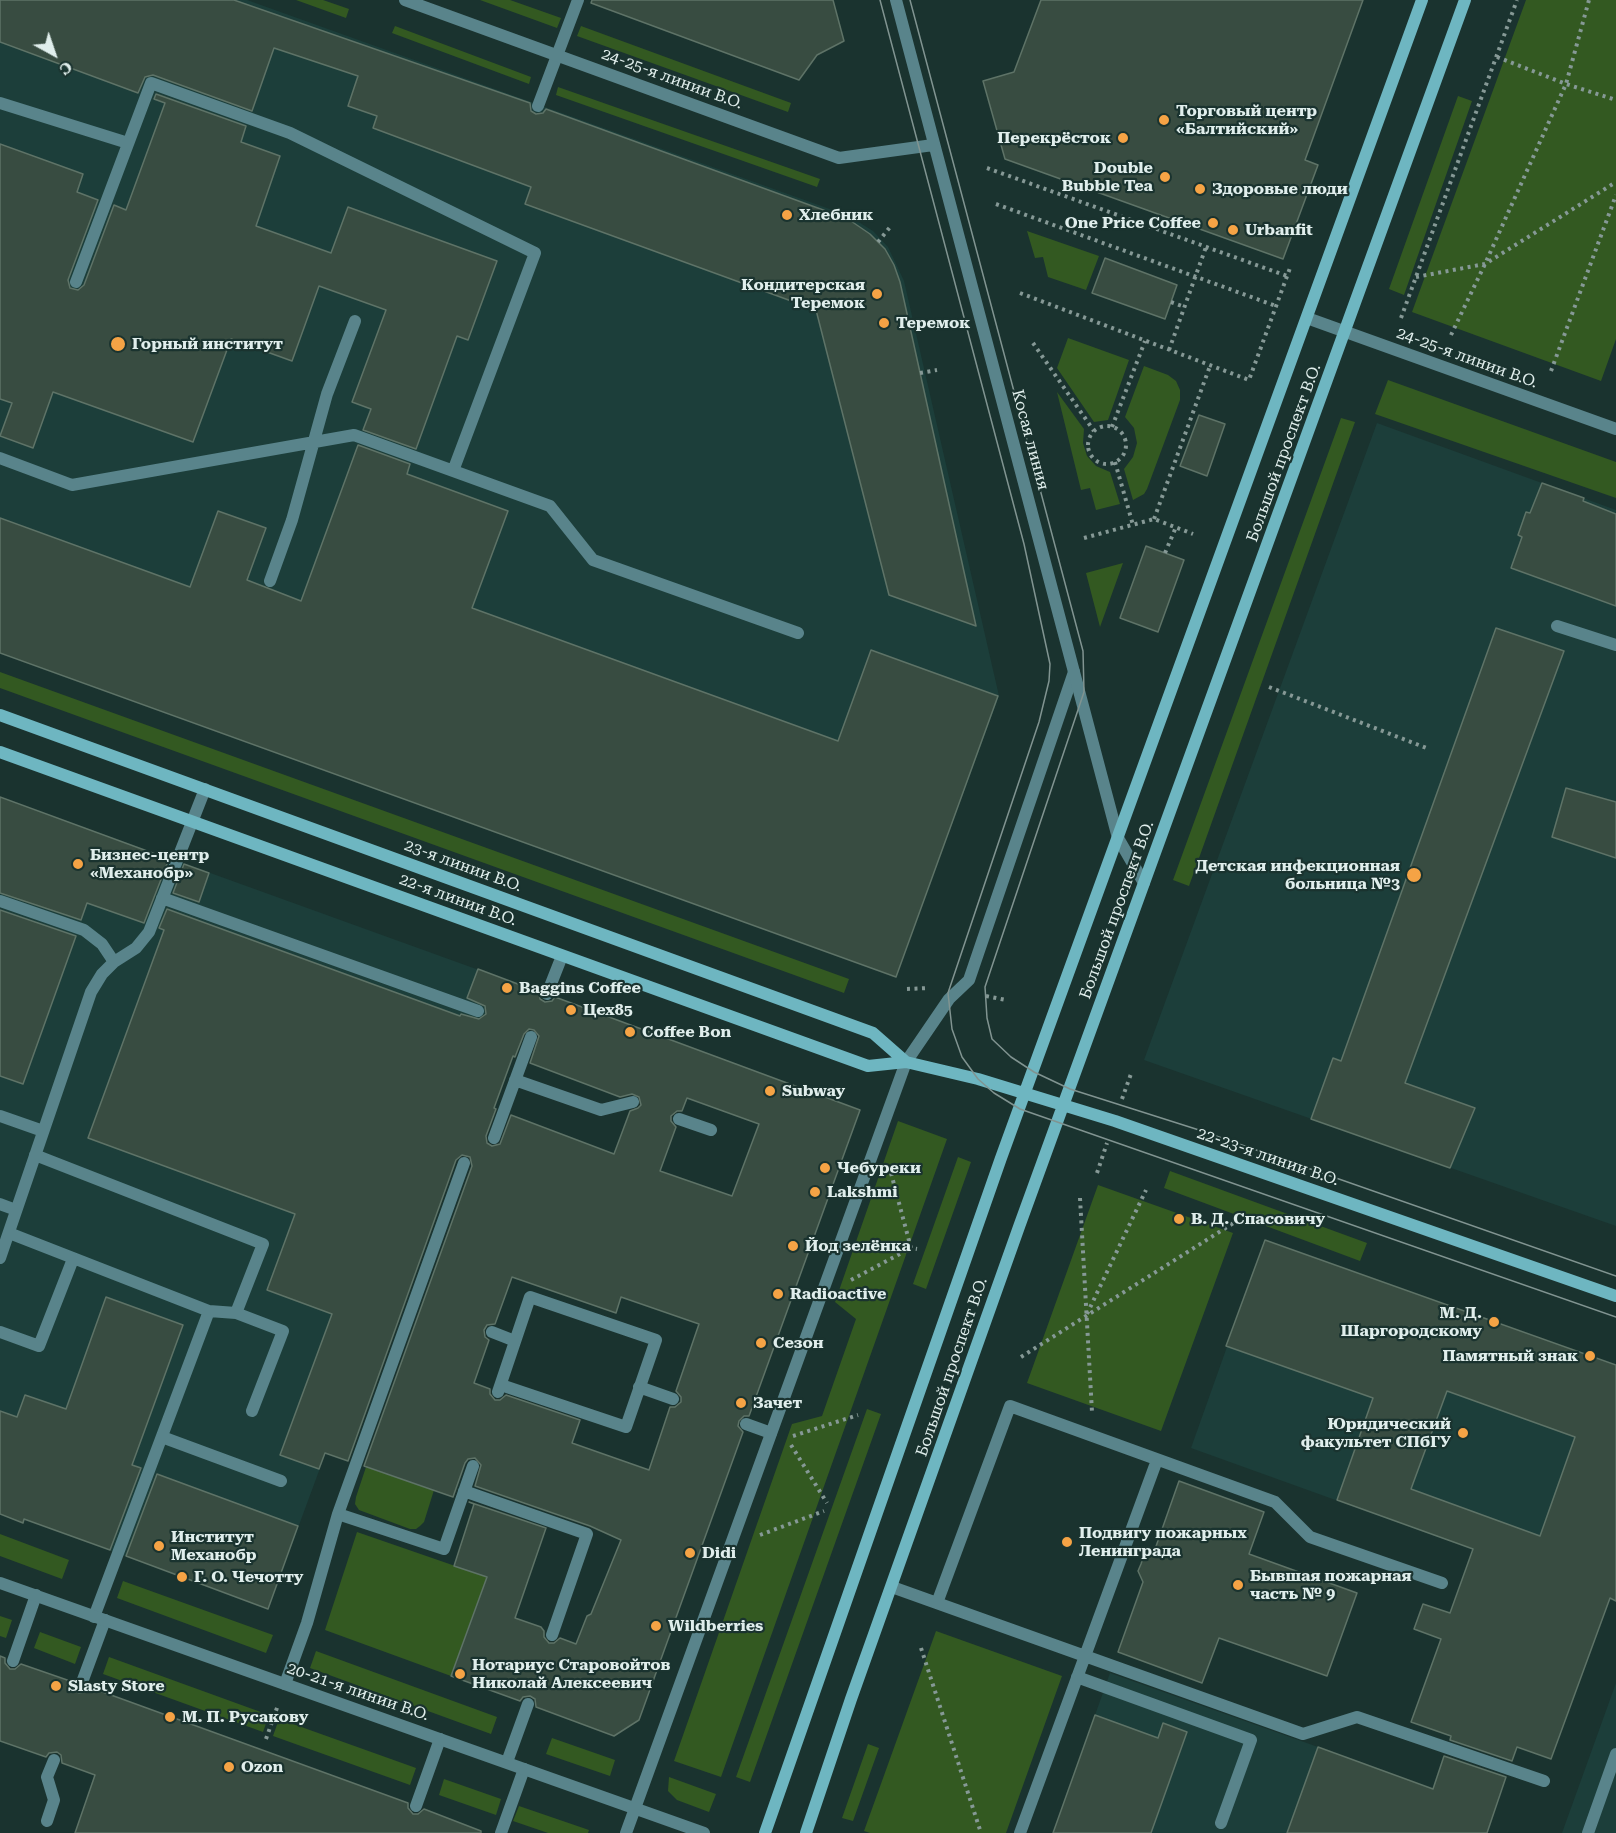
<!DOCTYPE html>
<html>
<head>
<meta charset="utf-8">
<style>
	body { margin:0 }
	#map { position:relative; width:1616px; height:1833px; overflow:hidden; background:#1a332f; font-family:"Roboto Serif",serif }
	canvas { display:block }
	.north { position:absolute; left:24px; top:24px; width:60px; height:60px; -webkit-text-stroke:4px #1a332f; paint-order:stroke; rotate:140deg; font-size:16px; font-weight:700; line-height:24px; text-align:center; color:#e0eeec }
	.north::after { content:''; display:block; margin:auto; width:21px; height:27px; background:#e0eeec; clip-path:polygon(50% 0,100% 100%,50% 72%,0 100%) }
</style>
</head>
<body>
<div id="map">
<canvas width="1616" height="1833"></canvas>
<div class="north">С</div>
</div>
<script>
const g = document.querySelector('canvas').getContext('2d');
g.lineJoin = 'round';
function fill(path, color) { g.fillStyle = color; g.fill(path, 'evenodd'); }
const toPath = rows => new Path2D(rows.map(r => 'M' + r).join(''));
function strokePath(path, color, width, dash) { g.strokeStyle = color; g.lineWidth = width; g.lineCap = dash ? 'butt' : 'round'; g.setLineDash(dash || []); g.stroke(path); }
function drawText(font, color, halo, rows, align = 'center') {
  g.font = font + ' "Roboto Serif",serif'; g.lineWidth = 4.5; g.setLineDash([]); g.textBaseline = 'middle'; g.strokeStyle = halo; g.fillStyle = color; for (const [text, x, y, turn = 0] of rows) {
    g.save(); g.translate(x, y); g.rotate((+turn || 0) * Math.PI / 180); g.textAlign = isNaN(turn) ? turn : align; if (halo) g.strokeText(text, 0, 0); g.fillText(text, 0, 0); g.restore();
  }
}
const built = toPath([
	[0,0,247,0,849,216,873,231,888,247,904,281,999,696,896,977,0,653],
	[1377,423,1616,510,1616,1226,1144,1060],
	[0,797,501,978,268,1609,25,1519,23,1523,0,1514],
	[1265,1240,1616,1366,1616,1601,1191,1448],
	[1110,1673,1318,1747,1287,1833,1053,1833],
	[1616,1683,1616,1833,1562,1833]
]);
const green = toPath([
	[296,0,323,0,349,9,346,18],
	[480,0,510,0,561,18,557,28],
	[1526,0,1616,0,1616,339,1601,381,1412,312],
	[395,26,531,77,529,84,392,33],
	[581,26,791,103,788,112,577,36],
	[558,87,820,179,817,187,556,95],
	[1458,96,1472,101,1404,295,1389,289],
	[1027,231,1099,256,1086,290,1048,277,1043,257,1035,258],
	[1068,338,1129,360,1108,420,1094,422,1057,368],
	[1144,366,1168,375,1176,381,1180,390,1180,400,1147,489,1144,494,1133,500,1124,469,1133,457,1137,443,1134,428,1125,417],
	[1388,380,1616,462,1616,498,1375,414],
	[1057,392,1084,429,1083,443,1087,456,1096,466,1110,472,1120,504,1096,510,1090,488,1081,490],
	[1341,418,1355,422,1189,886,1173,880],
	[1123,563,1100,627,1086,573],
	[0,672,849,979,844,993,0,688],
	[898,1121,947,1139,721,1777,674,1761,792,1424,822,1416,856,1319,835,1302],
	[958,1157,971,1162,926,1289,913,1284],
	[1170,1171,1367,1243,1360,1261,1164,1188],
	[1098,1185,1233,1233,1161,1431,1027,1383],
	[867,1409,881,1414,750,1782,736,1777],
	[366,1467,434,1490,424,1522,420,1526,416,1529,410,1529,359,1510,355,1504,356,1497],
	[357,1532,487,1577,451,1676,325,1630],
	[0,1534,69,1560,62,1579,0,1556],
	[123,1581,273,1635,266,1653,117,1598],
	[0,1616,12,1620,6,1638,0,1636],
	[936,1631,1062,1676,1006,1833,870,1833,864,1831],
	[40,1632,81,1647,75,1664,34,1648],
	[316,1651,497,1717,491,1734,310,1668],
	[109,1657,269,1715,263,1732,103,1674],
	[279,1719,416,1768,410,1785,273,1736],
	[552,1738,615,1760,610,1776,546,1754],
	[868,1744,879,1748,853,1821,842,1818],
	[669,1777,716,1794,709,1812,677,1800,668,1791],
	[444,1779,501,1799,496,1815,439,1795],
	[519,1806,589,1830,588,1833,548,1833,513,1821]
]);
const building = toPath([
	[0,0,234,0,530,103,531,111,536,114,543,113,546,109,848,219,870,234,885,249,894,265,900,282,976,626,889,595,816,310,525,204,531,187,373,128,377,116,348,106,358,76,274,48,252,111,153,75,145,77,138,93,0,42,0,0],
	[592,0,833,0,844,41,817,55,799,80,591,3,592,0],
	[1041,0,1363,0,1305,160,1318,165,1283,259,1005,159,983,81,1014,72,1041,0],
	[156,94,246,126,241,142,280,156,256,226,331,253,348,207,497,261,468,340,457,336,416,449,363,430,371,409,352,402,386,310,319,286,292,361,231,339,193,442,53,392,33,448,0,436,12,403,0,399,0,144,83,174,77,192,98,200,68,280,70,288,78,290,84,285,114,205,126,210,165,103,154,99,156,94],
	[1105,258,1177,285,1165,319,1092,293,1105,258],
	[1199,415,1225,424,1207,476,1180,466,1199,415],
	[358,445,410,464,407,474,508,511,472,608,838,741,871,650,998,696,896,977,0,653,0,518,190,587,218,511,266,528,247,580,301,601,358,445],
	[1542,483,1584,498,1583,501,1616,514,1616,606,1511,568,1522,537,1518,535,1526,512,1530,513,1542,483],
	[1146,546,1184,560,1158,632,1120,618,1146,546],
	[1496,628,1564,651,1405,1083,1475,1108,1450,1168,1311,1119,1333,1058,1341,1061,1496,628],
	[1566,788,1616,802,1616,858,1552,837,1566,788],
	[0,797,169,859,144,923,87,903,81,920,0,893,0,797],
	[184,864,209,873,199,902,173,893,184,864],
	[167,909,460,1016,461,1014,479,1019,486,1014,485,1006,467,998,478,969,539,992,540,999,545,1002,552,1001,555,997,860,1110,749,1416,744,1416,739,1421,738,1426,743,1432,639,1720,614,1736,536,1707,535,1699,530,1696,523,1697,520,1701,451,1676,487,1577,454,1566,474,1504,469,1502,546,1528,515,1618,541,1627,544,1631,544,1637,549,1643,554,1643,560,1638,576,1644,587,1616,591,1614,621,1540,590,1526,475,1486,481,1465,475,1458,468,1459,465,1463,453,1497,364,1466,472,1166,470,1157,462,1155,456,1160,348,1461,325,1453,319,1469,280,1455,332,1314,267,1290,295,1214,88,1138,164,930,159,928,167,909],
	[529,1029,534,1030,539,1036,530,1063,620,1097,632,1094,639,1097,641,1105,638,1108,630,1111,614,1154,511,1115,500,1144,492,1146,487,1143,486,1136,496,1109,494,1108,513,1056,515,1057,524,1034,529,1029],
	[687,1098,759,1124,732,1196,660,1171,676,1127,671,1121,671,1116,677,1111,682,1111,687,1098],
	[512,1277,616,1313,621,1297,699,1324,676,1391,681,1397,681,1402,675,1407,670,1407,649,1470,572,1443,580,1420,506,1395,500,1400,495,1400,490,1394,490,1389,474,1383,489,1340,485,1337,484,1330,487,1325,495,1324,512,1277],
	[0,910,76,936,23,1084,0,1076,0,910],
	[1265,1240,1616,1365,1616,1601,1610,1598,1551,1759,1517,1747,1512,1761,1450,1740,1451,1736,1411,1722,1441,1639,1414,1629,1423,1604,1450,1613,1473,1549,1337,1500,1373,1398,1226,1346,1265,1240],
	[1447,1391,1575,1437,1540,1536,1411,1489,1447,1391],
	[106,1297,183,1325,132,1465,141,1468,110,1550,24,1519,23,1523,0,1514,0,1411,17,1417,25,1395,66,1409,106,1297],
	[157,1474,298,1526,268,1609,126,1556,157,1474],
	[1179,1481,1264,1512,1249,1554,1357,1593,1327,1676,1219,1638,1202,1683,1118,1652,1143,1582,1138,1571,1141,1564,1143,1558,1154,1552,1179,1481],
	[0,1656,5,1658,5,1663,10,1669,15,1669,21,1664,73,1682,74,1690,79,1693,86,1692,89,1687,408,1803,408,1808,413,1814,418,1814,424,1809,481,1831,481,1833,75,1833,95,1775,62,1763,61,1755,57,1752,49,1753,46,1757,0,1741,0,1656],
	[1095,1715,1158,1738,1163,1723,1187,1732,1151,1833,1053,1833,1095,1715],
	[1318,1747,1433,1789,1444,1756,1506,1777,1487,1833,1287,1833,1318,1747]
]);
const path = toPath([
	[1497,57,1566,84,1616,100],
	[987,168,1287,276],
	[996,204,1276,306],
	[878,242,891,226],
	[1416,277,1485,264,1616,182],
	[1020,293,1249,380,1290,268],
	[1171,302,1185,307],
	[1401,318,1517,0],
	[1451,335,1485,264,1566,84,1589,0],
	[1033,343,1094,431],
	[1169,350,1206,247],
	[1551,371,1616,195],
	[920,373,937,370],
	'1088 445a19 19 0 1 1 38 0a19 19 0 1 1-38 0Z',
	[1112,427,1145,341],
	[1115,462,1133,525],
	[1154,519,1210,366],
	[1084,538,1154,519,1193,534],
	[1165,553,1176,527],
	[1269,687,1429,749],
	[907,989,929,988],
	[986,996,1006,1000],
	[1122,1099,1132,1071],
	[891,1173,911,1248,917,1249],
	[1097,1173,1107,1143],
	[1080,1198,1092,1412],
	[851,1280,911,1248],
	[1087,1314,1146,1190],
	[1021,1357,1235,1222],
	[793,1436,858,1415],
	[791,1445,827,1503],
	[760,1535,824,1511],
	[921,1648,981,1833],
	[266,1739,278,1705]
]);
const lane = toPath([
	[0,103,128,143],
	[538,106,578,0],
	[76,282,151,83,290,133,535,253,453,471],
	[0,458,72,485,354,435,550,506,593,560,798,633],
	[270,581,292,520,327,394,355,321],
	[1557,626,1616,645],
	[162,898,478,1011],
	[0,901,84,930,102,944,114,962],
	[547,994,562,956],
	[906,1062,949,999,969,980,1074,672],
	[515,1080,601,1110,633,1102],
	[0,1116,43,1131],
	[679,1119,711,1130],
	[494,1138,531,1037],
	[35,1155,263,1244,236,1313],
	[0,1204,16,1210],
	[9,1233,209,1311,236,1313,283,1331,252,1411],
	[0,1258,91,992,102,974,114,962,136,948,149,932,205,789],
	[0,1332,39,1346,73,1259],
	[492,1332,515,1341],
	[639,1387,673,1399],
	[498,1392,530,1297,656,1340,626,1427,501,1385],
	[746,1424,771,1433],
	[162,1437,281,1481],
	[464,1491,587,1534,552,1635],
	[338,1514,444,1549,473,1466],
	[892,1587,1303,1734,1357,1717,1544,1781],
	[937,1603,1010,1406,1275,1502,1310,1537,1442,1583],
	[94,1617,209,1311],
	[13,1661,36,1595],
	[1077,1677,1251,1740,1221,1823],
	[285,1684,307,1623,338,1514,464,1163],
	[81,1685,105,1620],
	[507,1762,528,1704],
	[416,1806,440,1739],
	[47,1821,54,1800,47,1777,54,1760],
	[501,1833,524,1769],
	[1020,1833,1157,1460],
	[1588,1833,1616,1754]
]);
const street = toPath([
	[405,0,839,158,933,145],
	[896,0,1118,838,1144,883],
	[1307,318,1616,429],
	[0,1583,704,1833],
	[626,1833,906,1062]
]);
const secondary = toPath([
	[0,715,873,1033,906,1062],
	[0,752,868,1066,906,1062,978,1079,1115,1121,1616,1296],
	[765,1833,1001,1158,1422,0],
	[806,1833,851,1699,1020,1224,1465,0]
]);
const tram = toPath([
	[880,0,1024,544,1050,664,1049,681,1039,722,948,993,952,1029,962,1057,978,1079,994,1093,1020,1109,1616,1317],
	[910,0,1083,651,1084,692,985,987,987,1018,992,1039,1011,1057,1034,1072,1070,1089,1199,1130,1616,1276]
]);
const markers = [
	[1164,120,6,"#f5a345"],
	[1123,138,6,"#f5a345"],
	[1165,177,6,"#f5a345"],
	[1200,189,6,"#f5a345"],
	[787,215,6,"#f5a345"],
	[1213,223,6,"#f5a345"],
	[1233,230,6,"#f5a345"],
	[877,294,6,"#f5a345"],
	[884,323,6,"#f5a345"],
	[118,344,8,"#f5a345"],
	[78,864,6,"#f5a345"],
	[1414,875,8,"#f5a345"],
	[507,988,6,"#f5a345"],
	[571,1010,6,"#f5a345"],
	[630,1032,6,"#f5a345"],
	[770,1091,6,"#f5a345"],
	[825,1168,6,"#f5a345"],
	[815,1192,6,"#f5a345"],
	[1179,1219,6,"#f5a345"],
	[793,1246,6,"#f5a345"],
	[778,1294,6,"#f5a345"],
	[1494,1322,6,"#f5a345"],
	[761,1343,6,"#f5a345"],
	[1590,1356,6,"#f5a345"],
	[741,1403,6,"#f5a345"],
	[1463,1433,6,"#f5a345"],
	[1067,1542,6,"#f5a345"],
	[159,1546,6,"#f5a345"],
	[690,1553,6,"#f5a345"],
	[182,1577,6,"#f5a345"],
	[1238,1585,6,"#f5a345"],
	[656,1626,6,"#f5a345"],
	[460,1674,6,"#f5a345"],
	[56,1686,6,"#f5a345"],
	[170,1717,6,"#f5a345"],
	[229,1767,6,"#f5a345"]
];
const streetNames = [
	["24-25-я линии В.О.",672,79,20],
	["24-25-я линии В.О.",1467,358,20],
	["Косая линия",1030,440,75],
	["Большой проспект В.О.",1284,453,-70],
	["23-я линии В.О.",463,866,20],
	["22-я линии В.О.",458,900,20],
	["Большой проспект В.О.",1117,910,-70],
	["22-23-я линии В.О.",1268,1157,19],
	["Большой проспект В.О.",952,1367,-71],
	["20-21-я линии В.О.",358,1692,19]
];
const poiNames = [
	["Торговый центр",1176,111],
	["«Балтийский»",1176,129],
	["Перекрёсток",1111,138,"right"],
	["Double",1153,168,"right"],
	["Bubble Tea",1153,186,"right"],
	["Здоровые люди",1212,189],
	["Хлебник",799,215],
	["One Price Coffee",1201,223,"right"],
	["Urbanfit",1245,230],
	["Кондитерская",865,285,"right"],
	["Теремок",865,303,"right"],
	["Теремок",896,323],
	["Горный институт",132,344],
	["Бизнес-центр",90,855],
	["«Механобр»",90,873],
	["Детская инфекционная",1400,866,"right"],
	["больница №3",1400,884,"right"],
	["Baggins Coffee",519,988],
	["Цех85",583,1010],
	["Coffee Bon",642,1032],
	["Subway",782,1091],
	["Чебуреки",837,1168],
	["Lakshmi",827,1192],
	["В. Д. Спасовичу",1191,1219],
	["Йод зелёнка",805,1246],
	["Radioactive",790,1294],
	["М. Д.",1482,1313,"right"],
	["Шаргородскому",1482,1331,"right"],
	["Сезон",773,1343],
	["Памятный знак",1578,1356,"right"],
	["Зачет",753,1403],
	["Юридический",1451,1424,"right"],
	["факультет СПбГУ",1451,1442,"right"],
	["Подвигу пожарных",1079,1533],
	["Ленинграда",1079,1551],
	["Институт",171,1537],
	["Механобр",171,1555],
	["Didi",702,1553],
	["Бывшая пожарная",1250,1576],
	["часть № 9",1250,1594],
	["Г. О. Чечотту",194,1577],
	["Wildberries",668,1626],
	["Нотариус Старовойтов",472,1665],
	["Николай Алексеевич",472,1683],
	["Slasty Store",68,1686],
	["М. П. Русакову",182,1717],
	["Ozon",241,1767]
];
fill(built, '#1c3e3a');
fill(green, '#335921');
fill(building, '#384c41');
strokePath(building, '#5e7367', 1.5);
strokePath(path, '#869996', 4, [3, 4.5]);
strokePath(lane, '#59848b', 12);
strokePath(street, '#59848b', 12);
strokePath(secondary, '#6eb6c1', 12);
strokePath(tram, '#819491', 1.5);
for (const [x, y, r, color] of markers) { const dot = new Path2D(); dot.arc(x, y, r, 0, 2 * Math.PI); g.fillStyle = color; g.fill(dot); strokePath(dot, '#1a332f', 2); }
drawText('16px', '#e0eeec', '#1a332f', streetNames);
drawText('bold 16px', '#e0eeec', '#1a332f', poiNames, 'left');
</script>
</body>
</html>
